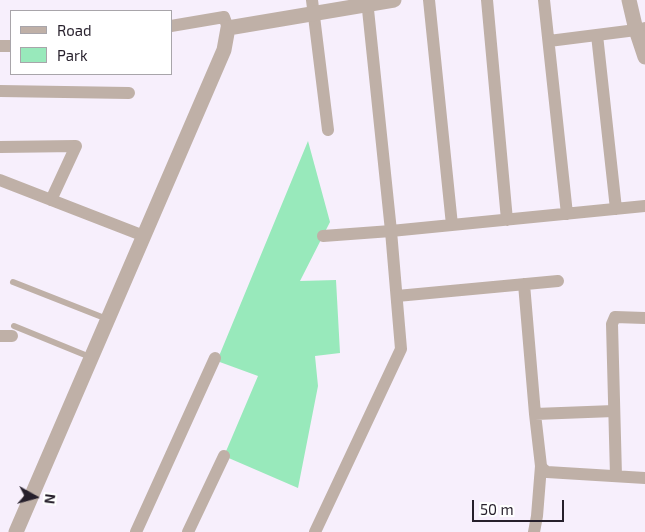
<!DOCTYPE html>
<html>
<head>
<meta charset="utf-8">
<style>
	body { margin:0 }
	#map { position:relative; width:645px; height:532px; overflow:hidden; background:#f7effc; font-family:"Exo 2",sans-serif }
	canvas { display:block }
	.legend { position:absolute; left:10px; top:10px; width:162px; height:65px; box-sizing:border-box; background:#fff; border:1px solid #a8a5aa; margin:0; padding:6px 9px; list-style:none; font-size:15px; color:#261f2b }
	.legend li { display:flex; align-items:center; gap:10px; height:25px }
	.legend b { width:25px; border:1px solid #a8a5aa }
	.north { position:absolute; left:10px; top:472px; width:50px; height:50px; -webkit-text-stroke:4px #fff; paint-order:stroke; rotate:97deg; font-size:14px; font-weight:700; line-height:20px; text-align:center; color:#261f2b }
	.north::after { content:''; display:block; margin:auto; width:18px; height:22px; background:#261f2b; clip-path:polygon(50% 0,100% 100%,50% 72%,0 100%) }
	.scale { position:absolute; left:472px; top:500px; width:92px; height:22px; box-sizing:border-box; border:2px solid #261f2b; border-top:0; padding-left:6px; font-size:15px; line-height:18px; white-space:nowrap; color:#261f2b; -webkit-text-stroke:4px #fff; paint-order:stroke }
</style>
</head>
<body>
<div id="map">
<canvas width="645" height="532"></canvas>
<ul class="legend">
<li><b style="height:6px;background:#bfb0a7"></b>Road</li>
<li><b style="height:14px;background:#98e9bb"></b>Park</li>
</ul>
<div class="north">N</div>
<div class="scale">50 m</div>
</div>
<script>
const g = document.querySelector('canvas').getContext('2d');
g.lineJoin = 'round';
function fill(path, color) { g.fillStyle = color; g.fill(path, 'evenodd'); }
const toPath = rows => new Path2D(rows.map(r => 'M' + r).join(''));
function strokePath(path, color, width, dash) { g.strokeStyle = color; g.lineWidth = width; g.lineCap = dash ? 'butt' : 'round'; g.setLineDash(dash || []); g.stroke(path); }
const green = toPath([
	[308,141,330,222,300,281,336,280,340,353,315,356,318,386,298,488,224,456,258,376,217,361]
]);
const service = toPath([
	[13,282,107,319],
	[14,326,90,357]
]);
const minor = toPath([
	[312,0,328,130],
	[367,0,391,231,645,206],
	[429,0,452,225],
	[487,0,507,220],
	[544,0,567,214],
	[171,26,224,17,228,28],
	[597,35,616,209],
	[549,41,636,30,645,28],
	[0,46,11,46],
	[0,91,129,93],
	[0,147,76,146,51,200],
	[0,180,144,236],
	[524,284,535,414,541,466,543,469,547,472,645,478],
	[397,296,558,281],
	[0,336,12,336],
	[535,414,614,411],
	[616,476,612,324,615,317,645,318],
	[136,532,215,358],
	[188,532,224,456],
	[315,532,401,349,391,231,323,236],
	[534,532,537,516,541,466]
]);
const tertiary = toPath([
	[629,0,636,30,645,57],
	[16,532,224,50,228,28,394,0]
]);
fill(green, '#98e9bb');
strokePath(service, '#bfb0a7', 6);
strokePath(minor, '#bfb0a7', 12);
strokePath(tertiary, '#bfb0a7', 15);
</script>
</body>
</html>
